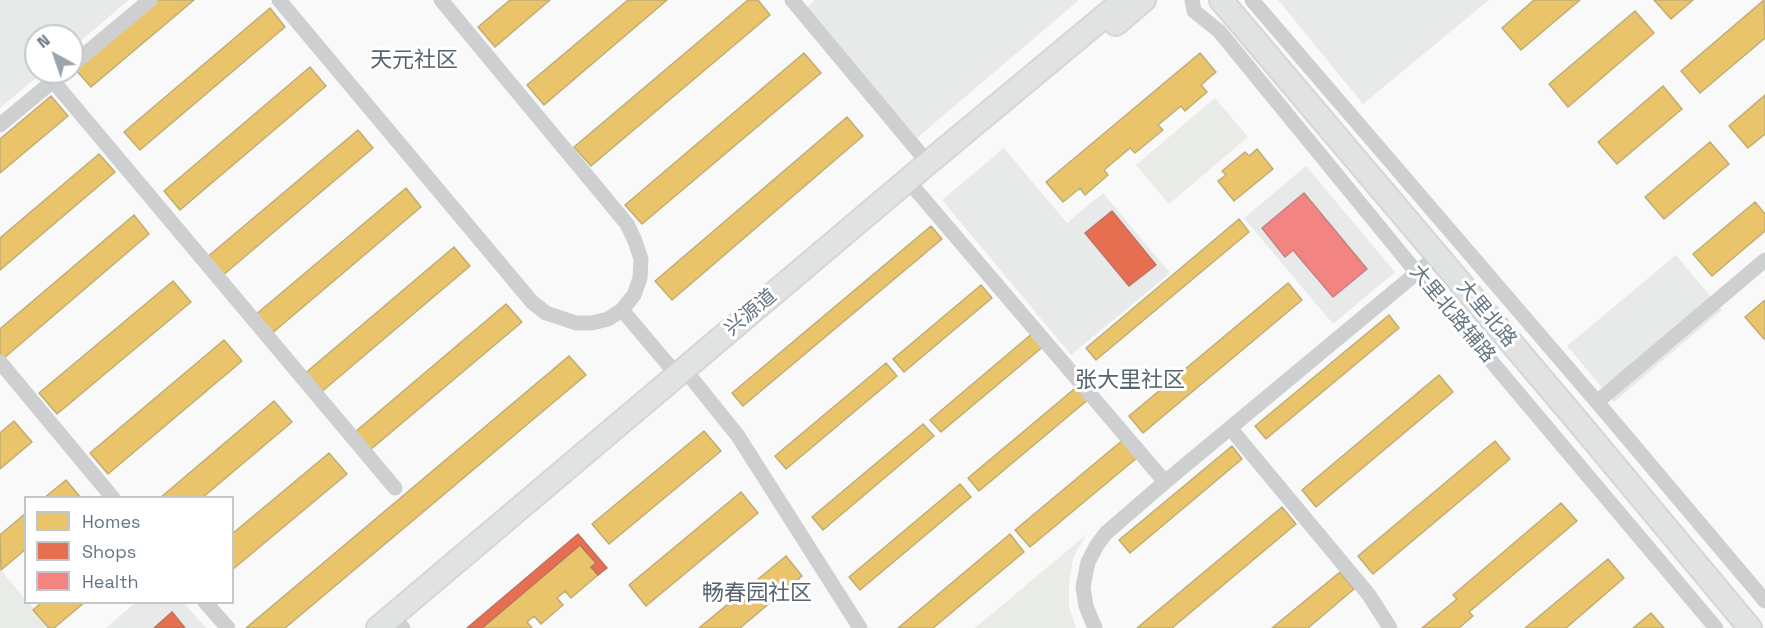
<!DOCTYPE html>
<html>
<head>
<meta charset="utf-8">
<style>
	body { margin:0 }
	#map { position:relative; width:1765px; height:628px; overflow:hidden; background:#f9f9f9; font-family:"Space Grotesk",sans-serif }
	canvas { display:block }
	.legend { position:absolute; left:24px; top:496px; width:210px; height:108px; box-sizing:border-box; background:#fff; border:2px solid #c1c8cd; margin:0; padding:8px 10px; list-style:none; font-size:18px; color:#657683 }
	.legend li { display:flex; align-items:center; gap:12px; height:30px }
	.legend b { width:30px; border:2px solid #c1c8cd }
	.north { position:absolute; left:24px; top:24px; width:60px; height:60px; box-sizing:border-box; background:#fff; border:2px solid #c1c8cd; border-radius:50%; rotate:320deg; font-size:16px; font-weight:700; line-height:24px; text-align:center; color:#657683 }
	.north::after { content:''; display:block; margin:auto; width:21px; height:27px; background:#99a4ac; clip-path:polygon(50% 0,100% 100%,50% 72%,0 100%) }
</style>
</head>
<body>
<div id="map">
<canvas width="1765" height="628"></canvas>
<ul class="legend">
<li><b style="height:16px;background:#e9c46a"></b>Homes</li>
<li><b style="height:16px;background:#e76f51"></b>Shops</li>
<li><b style="height:16px;background:#f28482"></b>Health</li>
</ul>
<div class="north">N</div>
</div>
<script>
const g = document.querySelector('canvas').getContext('2d');
g.lineJoin = 'round';
function fill(path, color) { g.fillStyle = color; g.fill(path, 'evenodd'); }
const toPath = rows => new Path2D(rows.map(r => 'M' + r).join(''));
function strokePath(path, color, width, dash) { g.strokeStyle = color; g.lineWidth = width; g.lineCap = dash ? 'butt' : 'round'; g.setLineDash(dash || []); g.stroke(path); }
function drawText(font, color, halo, rows, align = 'center') {
  g.font = font + ' "Space Grotesk","Noto Sans SC",sans-serif'; g.lineWidth = 6; g.setLineDash([]); g.textBaseline = 'middle'; g.strokeStyle = halo; g.fillStyle = color; for (const [text, x, y, turn = 0] of rows) {
    g.save(); g.translate(x, y); g.rotate((+turn || 0) * Math.PI / 180); g.textAlign = isNaN(turn) ? turn : align; if (halo) g.strokeText(text, 0, 0); g.fillText(text, 0, 0); g.restore();
  }
}
const built = toPath([
	[0,0,129,0,72,48,72,36,36,36,36,72,43,72,0,108],
	[815,0,1079,0,917,138,806,8],
	[1278,0,1489,0,1363,104],
	[1004,148,1067,223,1103,193,1170,273,1071,355,942,200],
	[1306,166,1395,272,1333,324,1244,218],
	[1676,255,1722,310,1614,402,1567,346],
	[136,602,184,603,206,628,106,628]
]);
const green = toPath([
	[1215,98,1248,137,1169,204,1136,165],
	[1086,535,1073,558,1069,583,1069,607,1076,628,975,628],
	[0,569,25,599,26,602,29,603,50,628,0,628]
]);
const homes = toPath([
	[156,0,194,0,91,87,75,69,156,0],
	[510,0,550,0,495,47,478,27,510,0],
	[628,0,667,0,544,105,527,85,628,0],
	[748,0,758,0,770,15,591,166,574,147,748,0],
	[1534,0,1580,0,1521,50,1502,28,1534,0],
	[1654,0,1693,0,1671,19,1654,0],
	[1764,0,1765,38,1700,93,1681,71,1764,0],
	[270,8,285,27,140,150,124,132,270,8],
	[1635,11,1654,33,1568,107,1549,84,1635,11],
	[804,53,821,73,642,224,625,205,804,53],
	[1200,53,1216,72,1201,85,1207,92,1185,111,1181,106,1158,125,1163,130,1135,153,1130,148,1104,170,1108,175,1085,195,1080,188,1063,202,1046,182,1200,53],
	[310,67,326,86,180,210,164,191,310,67],
	[1663,86,1682,109,1617,164,1598,142,1663,86],
	[1765,95,1765,134,1748,148,1729,126,1765,95],
	[51,96,68,116,0,173,0,139,51,96],
	[847,117,863,136,672,300,655,281,847,117],
	[358,130,373,148,222,276,206,258,358,130],
	[1710,142,1729,164,1664,219,1645,197,1710,142],
	[1257,149,1273,169,1234,201,1218,181,1226,175,1222,171,1245,152,1249,156,1257,149],
	[99,154,115,172,0,270,0,238,99,154],
	[406,188,421,207,270,335,254,316,406,188],
	[1755,202,1765,214,1765,231,1712,276,1693,254,1755,202],
	[134,215,149,234,4,358,0,353,0,329,134,215],
	[1239,219,1249,232,1096,360,1086,348,1239,219],
	[931,226,942,239,743,406,732,393,931,226],
	[454,247,470,266,319,394,303,375,454,247],
	[173,281,191,302,57,414,39,393,173,281],
	[1288,283,1302,300,1143,433,1129,416,1288,283],
	[981,285,992,298,904,372,893,359,981,285],
	[1765,300,1765,338,1764,339,1745,317,1765,300],
	[506,304,522,322,370,450,355,432,506,304],
	[1389,315,1399,328,1266,439,1255,426,1389,315],
	[1034,332,1045,345,941,432,930,420,1034,332],
	[224,340,242,361,108,474,90,453,224,340],
	[569,356,586,375,285,628,246,628,569,356],
	[886,363,897,376,786,469,775,456,886,363],
	[1439,375,1453,392,1316,507,1302,490,1439,375],
	[1079,385,1090,398,979,491,968,478,1079,385],
	[274,401,292,422,202,498,160,498,274,401],
	[14,421,32,442,0,469,0,433,14,421],
	[923,424,934,436,823,530,812,517,923,424],
	[704,431,721,451,609,544,592,524,704,431],
	[1124,439,1138,457,1030,547,1015,530,1124,439],
	[1495,441,1510,459,1373,574,1358,556,1495,441],
	[1232,446,1242,459,1130,553,1119,540,1232,446],
	[329,453,347,474,232,570,232,534,329,453],
	[66,480,81,498,44,498,66,480],
	[960,484,971,497,860,590,849,577,960,484],
	[741,492,758,513,646,606,629,585,741,492],
	[1561,503,1577,521,1469,612,1473,616,1459,628,1422,628,1457,599,1453,595,1561,503],
	[1282,507,1296,524,1172,628,1137,628,1282,507],
	[26,513,26,549,1,570,0,535,26,513],
	[1010,534,1024,552,933,628,898,628,1010,534],
	[580,545,596,563,591,567,598,575,571,598,565,591,557,598,563,605,541,624,534,616,527,622,532,628,482,628,580,545],
	[786,556,802,576,740,628,699,628,786,556],
	[1608,559,1624,578,1566,628,1525,628,1608,559],
	[1340,572,1354,589,1308,628,1272,628,1340,572],
	[42,602,85,602,54,628,49,628,33,610,42,602],
	[1651,613,1664,628,1633,628,1651,613]
]);
const shops = toPath([
	[1112,211,1156,265,1129,286,1085,233,1112,211],
	[578,534,607,568,598,575,591,567,596,563,580,545,482,628,467,628,578,534],
	[172,612,185,628,154,628,172,612]
]);
const health = toPath([
	[1304,193,1367,269,1333,297,1293,250,1285,257,1262,228,1304,193]
]);
const street = toPath([
	[279,0,532,302,546,313,576,323,592,323,608,319,622,310,634,295,640,278,641,259,635,241,627,224,441,0],
	[792,0,928,163],
	[1192,0,1194,11,1219,31,1417,273,1716,628],
	[1252,0,1597,402,1765,601],
	[72,65,150,0],
	[53,81,395,488],
	[0,125,64,72],
	[916,190,1165,482],
	[622,310,677,375],
	[0,362,113,498],
	[693,380,738,436,860,628],
	[1597,402,1765,260],
	[1230,428,1369,595,1390,628],
	[205,602,228,628],
	[401,626,403,628],
	[1095,628,1086,606,1083,587,1088,562,1097,545,1106,533,1165,482,1437,256]
]);
const secondary = toPath([
	[1221,0,1580,424,1750,628],
	[1116,24,1144,0],
	[378,628,928,163,1124,0]
]);
const streetNames = [
	["兴源道",751,313,-40],
	["大里北路辅路",1452,314,50],
	["大里北路",1486,314,50]
];
const quarterNames = [
	["天元社区",414,61],
	["张大里社区",1130,381],
	["畅春园社区",757,594]
];
fill(built, '#e8e9e9');
fill(green, '#e8ebe6');
fill(homes, '#e9c46a');
strokePath(homes, '#c1ad72', 1.5);
fill(shops, '#e76f51');
strokePath(shops, '#c07160', 1.5);
fill(health, '#f28482');
strokePath(health, '#c88082', 1.5);
strokePath(secondary, '#d5d6d7', 26);
strokePath(street, '#cecfd0', 15);
strokePath(secondary, '#e1e2e2', 22);
drawText('20px', '#657683', '#fff', streetNames);
drawText('22px', '#57646e', '#fff', quarterNames);
</script>
</body>
</html>
